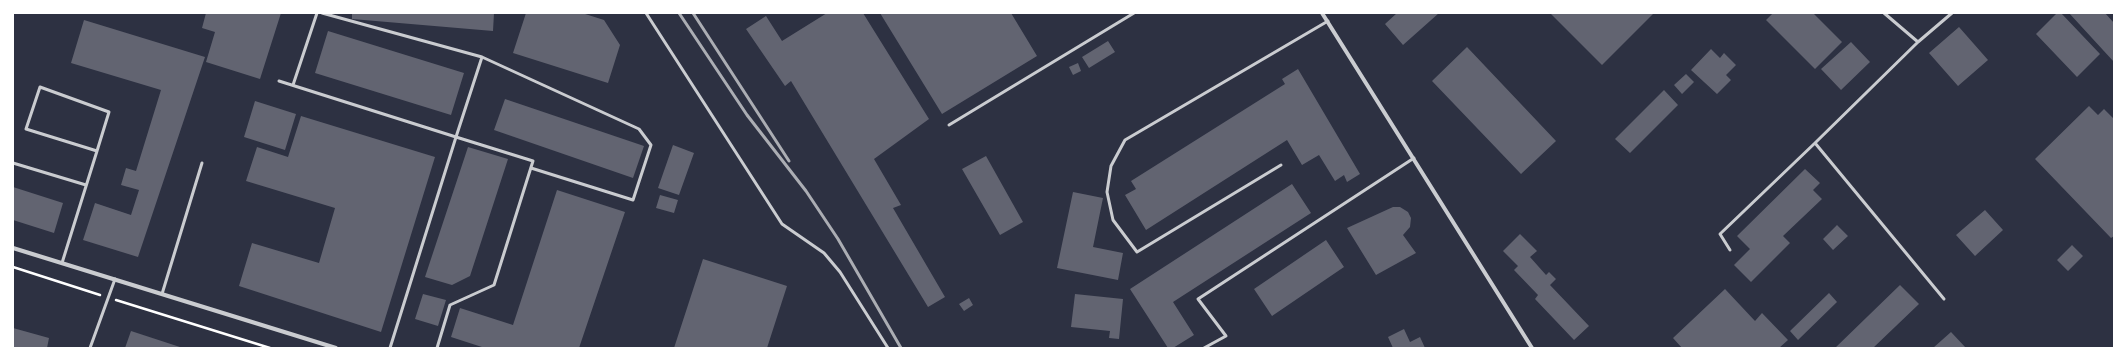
<!DOCTYPE html>
<html>
<head>
<meta charset="utf-8">
<style>
	body { margin:0 }
	#map { position:relative; width:2127px; height:361px; overflow:hidden; background:#2d3142; font-family:Arial,sans-serif }
	canvas { display:block }
	.frame { position:absolute; inset:0; border:14px solid #fff; pointer-events:none }
</style>
</head>
<body>
<div id="map">
<canvas width="2127" height="361"></canvas>
<div class="frame"></div>
</div>
<script>
const g = document.querySelector('canvas').getContext('2d');
g.lineJoin = 'round';
function fill(path, color) { g.fillStyle = color; g.fill(path, 'evenodd'); }
const toPath = rows => new Path2D(rows.map(r => 'M' + r).join(''));
function strokePath(path, color, width, dash) { g.strokeStyle = color; g.lineWidth = width; g.lineCap = dash ? 'butt' : 'round'; g.setLineDash(dash || []); g.stroke(path); }
const building = toPath([
	[206,13,281,13,260,79,206,62,215,32,202,28],
	[352,13,494,13,493,31,352,19],
	[526,13,582,13,604,20,620,45,608,83,513,53],
	[827,13,863,13,929,119,874,159,901,205,893,208,945,297,928,307,791,81,785,86,746,29,766,16,782,41],
	[880,13,1011,13,1037,56,942,114],
	[1397,13,1439,13,1403,45,1385,24],
	[1550,13,1654,13,1602,65],
	[1773,13,1813,13,1842,42,1815,69,1766,20],
	[2057,13,2061,13,2100,54,2077,77,2036,34],
	[2069,13,2105,13,2114,23,2114,62],
	[84,20,205,57,138,257,83,240,95,203,131,215,139,190,121,185,126,168,136,171,161,90,71,63],
	[1959,27,1988,60,1958,86,1929,53],
	[328,31,464,73,451,115,315,73],
	[1108,41,1115,52,1089,68,1082,57],
	[1851,42,1870,62,1841,90,1821,69],
	[1467,47,1556,141,1521,174,1432,81],
	[1711,49,1720,58,1724,53,1736,65,1726,75,1731,80,1717,94,1691,70],
	[1078,63,1081,71,1073,75,1069,67],
	[1298,69,1360,174,1347,182,1344,175,1335,181,1319,155,1302,165,1287,140,1146,230,1125,195,1136,189,1131,181,1285,84,1282,79],
	[1686,74,1694,82,1682,94,1674,85],
	[1664,90,1678,105,1630,153,1615,139],
	[505,99,644,146,633,178,494,130],
	[255,101,296,114,285,150,244,137],
	[2089,106,2098,115,2104,109,2114,119,2114,236,2111,238,2035,159],
	[301,116,435,157,381,332,239,286,252,243,319,263,335,208,246,181,257,147,288,157],
	[673,145,694,153,679,195,658,188],
	[468,147,508,159,470,276,452,285,425,277],
	[986,156,1023,222,1000,235,962,169],
	[1805,169,1820,183,1813,190,1822,199,1783,236,1790,243,1751,282,1734,265,1750,249,1737,236],
	[1292,184,1311,213,1173,302,1194,335,1173,348,1168,348,1130,289],
	[13,187,63,203,54,233,13,220],
	[557,190,625,212,579,348,485,348,451,337,460,308,513,325],
	[1073,192,1103,198,1093,247,1123,253,1118,280,1057,268],
	[660,195,678,200,674,213,656,208],
	[1393,207,1400,207,1408,212,1411,218,1410,227,1403,235,1416,253,1376,275,1347,228],
	[1985,210,2003,230,1975,256,1956,235],
	[1837,225,1848,236,1833,250,1823,239],
	[1520,234,1537,251,1530,257,1546,275,1549,272,1556,279,1550,285,1589,326,1574,340,1535,299,1538,295,1514,270,1518,266,1503,251],
	[1326,240,1344,267,1272,316,1254,289],
	[2072,245,2083,256,2068,271,2057,260],
	[703,259,787,286,767,348,674,348],
	[1900,285,1919,304,1873,348,1835,348],
	[1725,289,1755,321,1762,313,1788,340,1779,348,1682,348,1673,338],
	[1829,293,1837,302,1798,340,1790,331],
	[423,294,446,300,438,326,415,319],
	[1075,294,1123,299,1119,339,1109,338,1110,331,1071,327],
	[969,298,973,305,964,311,959,304],
	[13,328,49,338,47,348,13,348],
	[1404,329,1410,342,1420,337,1425,348,1393,348,1388,337],
	[131,331,183,348,125,348],
	[1951,332,1966,348,1933,348]
]);
const path = toPath([
	[13,267,100,295],
	[116,300,270,348]
]);
const service = toPath([
	[322,13,482,57,456,137,533,161,494,285,450,305,437,348],
	[646,13,782,224,824,253,840,272,888,348],
	[1884,13,1918,42],
	[482,57,639,129,651,145,633,200,531,168],
	[279,81,456,137,390,348],
	[293,85,317,13],
	[949,125,1134,13],
	[13,163,86,185],
	[1281,165,1137,252,1113,220,1107,192,1111,166,1125,140,1328,21],
	[1730,250,1720,234,1815,143],
	[62,263,97,151,109,112,40,87,26,129,97,151],
	[162,294,202,163],
	[1944,299,1815,143,1918,42,1952,13],
	[90,348,115,279],
	[1204,348,1226,336,1198,299,1414,158]
]);
const minor = toPath([
	[1322,13,1532,348],
	[13,248,336,348]
]);
const rail = toPath([
	[679,13,747,115,806,191,838,239,901,348],
	[693,13,789,161]
]);
fill(building, '#626471');
strokePath(path, '#fff', 2.5);
strokePath(service, '#caccd0', 3);
strokePath(minor, '#caccd0', 4);
strokePath(rail, '#abadb3', 3);
</script>
</body>
</html>
